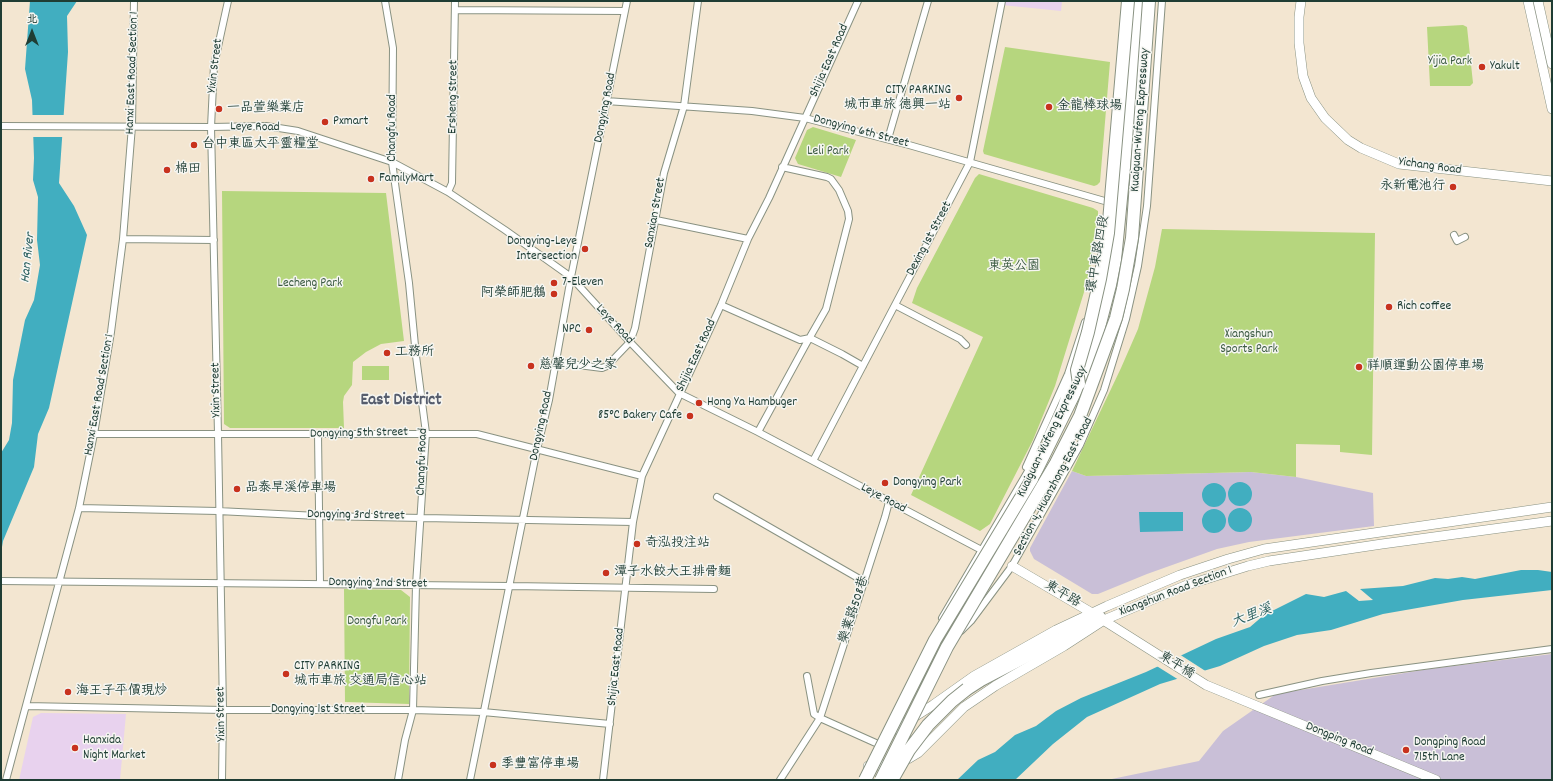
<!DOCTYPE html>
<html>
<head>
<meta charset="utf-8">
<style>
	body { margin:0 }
	#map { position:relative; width:1553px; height:781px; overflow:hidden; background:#f3e6d1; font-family:Dekko,"LXGW WenKai TC",sans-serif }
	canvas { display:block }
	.frame { position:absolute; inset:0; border:2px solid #1f3d34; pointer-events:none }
	.north { position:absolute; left:12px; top:12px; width:40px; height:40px; -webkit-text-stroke:3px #f6f6f2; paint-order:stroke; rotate:0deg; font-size:11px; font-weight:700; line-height:16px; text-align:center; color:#1f3d34 }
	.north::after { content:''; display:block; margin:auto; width:14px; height:18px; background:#1f3d34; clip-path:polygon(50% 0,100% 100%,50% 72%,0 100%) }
</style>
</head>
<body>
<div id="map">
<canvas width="1553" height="781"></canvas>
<div class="frame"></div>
<div class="north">北</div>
</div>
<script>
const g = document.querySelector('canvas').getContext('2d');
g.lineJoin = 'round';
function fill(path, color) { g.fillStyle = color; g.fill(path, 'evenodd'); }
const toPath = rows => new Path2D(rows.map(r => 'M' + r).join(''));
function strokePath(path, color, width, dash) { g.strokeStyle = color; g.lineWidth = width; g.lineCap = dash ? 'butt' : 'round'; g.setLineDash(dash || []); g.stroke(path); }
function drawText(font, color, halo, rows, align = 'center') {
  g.font = font + ' Dekko,"LXGW WenKai TC",sans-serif'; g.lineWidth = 3; g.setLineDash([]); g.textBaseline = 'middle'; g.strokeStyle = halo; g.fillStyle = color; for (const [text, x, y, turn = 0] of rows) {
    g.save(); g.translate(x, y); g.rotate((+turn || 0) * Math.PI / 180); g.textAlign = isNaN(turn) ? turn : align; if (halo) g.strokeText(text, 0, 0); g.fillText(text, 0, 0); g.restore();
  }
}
const built = toPath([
	[1003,1,1062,1,1061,11,1002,5],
	[41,713,126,714,120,780,19,780,33,717]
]);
const industrial = toPath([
	[1072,471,1086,476,1251,472,1296,477,1373,493,1374,526,1249,542,1217,549,1147,574,1098,594,1092,594,1034,559,1030,551,1030,548],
	[1552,654,1552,780,1107,780,1199,761,1223,731,1276,694,1429,669]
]);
const green = toPath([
	[1463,25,1467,27,1473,83,1470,86,1430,86,1427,27],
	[1005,47,1110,62,1100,182,1097,185,1094,186,984,154,983,151],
	[813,127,856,140,841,177,798,164,795,158,807,130],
	[979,174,1093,208,1098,211,1098,220,1089,276,1055,386,1033,440,990,524,980,531,911,495,983,337,912,303,917,288,975,178],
	[222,191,386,193,404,341,381,344,366,352,353,362,352,385,344,396,343,402,344,428,230,428,224,424],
	[1162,229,1375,233,1372,455,1340,452,1340,445,1296,444,1296,477,1251,472,1086,476,1072,471,1121,368,1138,329,1155,267],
	[362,366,389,366,389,380,362,380],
	[344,589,401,590,410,597,409,704,345,702]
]);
const water = toPath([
	[30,1,77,1,67,16,68,52,59,183,74,206,87,235,49,408,38,434,34,467,3,541,1,553,1,453,9,440,12,423,13,380,25,320,34,300,40,265,37,240,38,197,33,180,34,158,32,100,25,69],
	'1228 494a12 12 0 1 1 24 0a12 12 0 1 1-24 0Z',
	'1202 495a12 12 0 1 1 24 0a12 12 0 1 1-24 0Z',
	'1228 520a12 12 0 1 1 24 0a12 12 0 1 1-24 0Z',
	'1202 521a12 12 0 1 1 24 0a12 12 0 1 1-24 0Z',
	[1139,512,1183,512,1183,531,1140,532],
	[1521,570,1538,570,1552,572,1552,590,1463,600,1383,614,1331,630,1297,635,1264,646,1220,666,1160,684,1087,717,1053,744,1015,780,957,780,978,760,995,752,1015,735,1036,726,1056,711,1081,698,1146,672,1216,639,1250,627,1264,615,1306,594,1324,597,1346,591,1359,601,1373,600,1360,589,1403,586,1435,578,1448,579,1462,577,1475,579]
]);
const pier = toPath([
	[30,115,65,115,64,137,31,137],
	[1179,654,1207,672,1179,680,1155,665]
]);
const street = toPath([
	[385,1,393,48,392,162,409,283,416,356,426,433,416,585,413,710,405,740,398,780],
	[455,10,625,11],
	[606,101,752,111,805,118,909,145,1108,202],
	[1,126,211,127,266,126,298,131,392,162,448,192,505,230,571,277,630,342,679,393,758,432,989,554],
	[888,139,928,1],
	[448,192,452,183,455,1],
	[656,220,748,239],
	[1454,235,1457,241,1465,237],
	[123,239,214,240],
	[721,305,800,340,810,338,842,354,863,366],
	[895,305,960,339,966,345],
	[555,362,602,368,607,366,630,342,635,328,664,173,684,106,698,1],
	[758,432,806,344,826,309,849,219,848,211,839,190,831,179,827,177,782,167],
	[94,434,477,434,642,476],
	[318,434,320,583],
	[1046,438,1061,406,1074,369],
	[813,461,970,162,1002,1],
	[1026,467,1068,374,1085,322],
	[717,497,865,582],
	[79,508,218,511,318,516,633,522],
	[1,581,510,586,714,589],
	[942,618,1038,454],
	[961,631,971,621,1012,566,1080,445,1104,390,1126,319,1138,266,1147,206,1162,1],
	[929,660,944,646],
	[1259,695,1322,681,1371,673,1552,649],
	[26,706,223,710,413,710,483,712,610,724],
	[878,744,820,718,885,517,889,502],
	[6,780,79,508,94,434,111,332,123,239,132,126,134,1],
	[222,780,223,710,218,434,211,127,214,65,228,1],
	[470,780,537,449,549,400,571,277,627,1],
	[603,780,633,522,642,476,721,305,748,239,769,198,858,1],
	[780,780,820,718,814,714,807,676]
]);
const secondary = toPath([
	[1301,1,1299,17,1299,43,1303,76,1311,98,1325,118,1348,140,1361,148,1399,164,1552,181],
	[1528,1,1552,109],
	[1538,1,1552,64],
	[1012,566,1092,613,1206,685,1436,780],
	[889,733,933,705,974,676,1056,630,1107,606,1180,575,1228,559,1264,549,1552,507],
	[868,766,883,765,908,759,918,753,964,707,995,686,1064,646,1104,620,1187,585,1248,566,1269,561,1382,544,1552,521]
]);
const highway = toPath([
	[1032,479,1081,380,1097,335,1110,285,1115,260,1127,137,1138,1],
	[967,689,981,680,1100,618]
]);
const highwayBridge = toPath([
	[1079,384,1077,370,1088,332,1100,279,1108,233,1128,1],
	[865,780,935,640,1032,479],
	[881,780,947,647,1056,463,1080,416,1116,318,1123,289,1132,238,1149,1],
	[892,780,909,750,928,725,952,701,967,689]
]);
const markers = [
	[1482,67,4,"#c8321e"],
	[959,98,4,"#c8321e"],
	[1049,107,4,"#c8321e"],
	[219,109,4,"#c8321e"],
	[325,122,4,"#c8321e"],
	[194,145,4,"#c8321e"],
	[167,170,4,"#c8321e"],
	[371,179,4,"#c8321e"],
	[1453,187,4,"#c8321e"],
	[585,249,4,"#c8321e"],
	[554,283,4,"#c8321e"],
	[554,294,4,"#c8321e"],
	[1389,307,4,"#c8321e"],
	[589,330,4,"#c8321e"],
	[387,353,4,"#c8321e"],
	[531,366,4,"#c8321e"],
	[1359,367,4,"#c8321e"],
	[699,403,4,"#c8321e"],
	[690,416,4,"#c8321e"],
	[885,483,4,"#c8321e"],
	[237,489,4,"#c8321e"],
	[637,544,4,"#c8321e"],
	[606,573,4,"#c8321e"],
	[286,674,4,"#c8321e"],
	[68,692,4,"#c8321e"],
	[75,748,4,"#c8321e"],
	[1406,750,4,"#c8321e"],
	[493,765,4,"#c8321e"]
];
const streetNames = [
	["Shijia East Road",830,61,-66],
	["Yixin Street",216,66,-83],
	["Hanxi East Road Section 1",133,73,-88],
	["Ersheng Street",454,97,-89],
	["Dongying Road",606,108,-79],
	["Kuaiguan-Wufeng Expressway",1141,120,-86],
	["Leye Road",255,128,1],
	["Changfu Road",393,128,-90],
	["Dongying 6th Street",861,132,15],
	["Yichang Road",1430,167,8],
	["Sanxian Street",656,213,-80],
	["Dexing 1st Street",930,239,-62],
	["環中東路四段",1099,254,-80],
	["Leye Road",614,325,47],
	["Shijia East Road",697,356,-65],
	["Yixin Street",217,390,-91],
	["Hanxi East Road Section 1",100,395,-80],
	["Dongying Road",542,426,-78],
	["Kuaiguan-Wufeng Expressway",1053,432,-64],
	["Dongying 5th Street",359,434,-1],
	["Changfu Road",423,462,-88],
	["Section 4, Huanzhong East Road",1054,487,-62],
	["Leye Road",883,499,28],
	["Dongying 3rd Street",356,516,1],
	["Dongying 2nd Street",378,584,1],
	["Xiangshun Road Section 1",1176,592,-21],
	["東平路",1062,595,31],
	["樂業路508巷",855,610,-72],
	["東平橋",1176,666,32],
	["Shijia East Road",617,667,-84],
	["Dongying 1st Street",318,710],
	["Yixin Street",222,714,-91],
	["Dongping Road",1339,740,22]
];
const parkNames = [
	["Yijia Park",1450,62],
	["Leli Park",828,152],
	["東英公園",1014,267],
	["Lecheng Park",310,284],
	["Xiangshun",1249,335],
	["Sports Park",1249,350],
	["Dongfu Park",377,622]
];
const poiNames = [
	["Yakult",1490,67],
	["CITY PARKING",951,91,"right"],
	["城市車旅 德興一站",951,106,"right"],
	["金龍棒球場",1057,107],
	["一品萱樂業店",227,109],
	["Pxmart",333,122],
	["台中東區太平靈糧堂",202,145],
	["棉田",175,170],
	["FamilyMart",379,179],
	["永新電池行",1445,187,"right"],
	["Dongying-Leye",577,242,"right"],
	["Intersection",577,257,"right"],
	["7-Eleven",562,283],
	["阿榮師肥鵝",546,294,"right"],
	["Rich coffee",1397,307],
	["NPC",581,330,"right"],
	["工務所",395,353],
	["慈馨兒少之家",539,366],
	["祥順運動公園停車場",1367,367],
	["Hong Ya Hambuger",707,403],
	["85°C Bakery Cafe",682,416,"right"],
	["Dongying Park",893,483],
	["品泰旱溪停車場",245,489],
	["奇泓投注站",645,544],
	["潭子水餃大王排骨麵",614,573],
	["CITY PARKING",294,667],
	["城市車旅 交通局信心站",294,682],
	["海王子平價現炒",76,692],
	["Hanxida",83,741],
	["Night Market",83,756],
	["Dongping Road",1414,743],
	["715th Lane",1414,758],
	["季豐富停車場",501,765]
];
const waterNames = [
	["Han River",29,258,-84],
	["大里溪",1252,617,-21]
];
const districtNames = [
	["East District",401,402]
];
fill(built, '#e8d2ee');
fill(industrial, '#c9bfd7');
fill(green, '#b6d67e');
fill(water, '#41aec0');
fill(pier, '#f3e6d1');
strokePath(street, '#899282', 8);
strokePath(secondary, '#899282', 10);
strokePath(highway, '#899282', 14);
strokePath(street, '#fff', 6);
strokePath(secondary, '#fff', 9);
strokePath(highway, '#fff', 12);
strokePath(highwayBridge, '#899282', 14, []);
strokePath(highwayBridge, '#fff', 12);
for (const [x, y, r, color] of markers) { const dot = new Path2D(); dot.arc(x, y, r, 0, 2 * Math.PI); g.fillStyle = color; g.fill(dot); strokePath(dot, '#f6f6f2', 1.5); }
drawText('13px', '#1f3d34', '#f6f6f2', streetNames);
drawText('13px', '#3d5c43', '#f6f6f2', parkNames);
drawText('13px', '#1f3d34', '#f6f6f2', poiNames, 'left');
drawText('italic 14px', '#295f5e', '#f6f6f2', waterNames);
drawText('bold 17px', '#565d6d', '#f6f6f2', districtNames);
</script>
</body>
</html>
